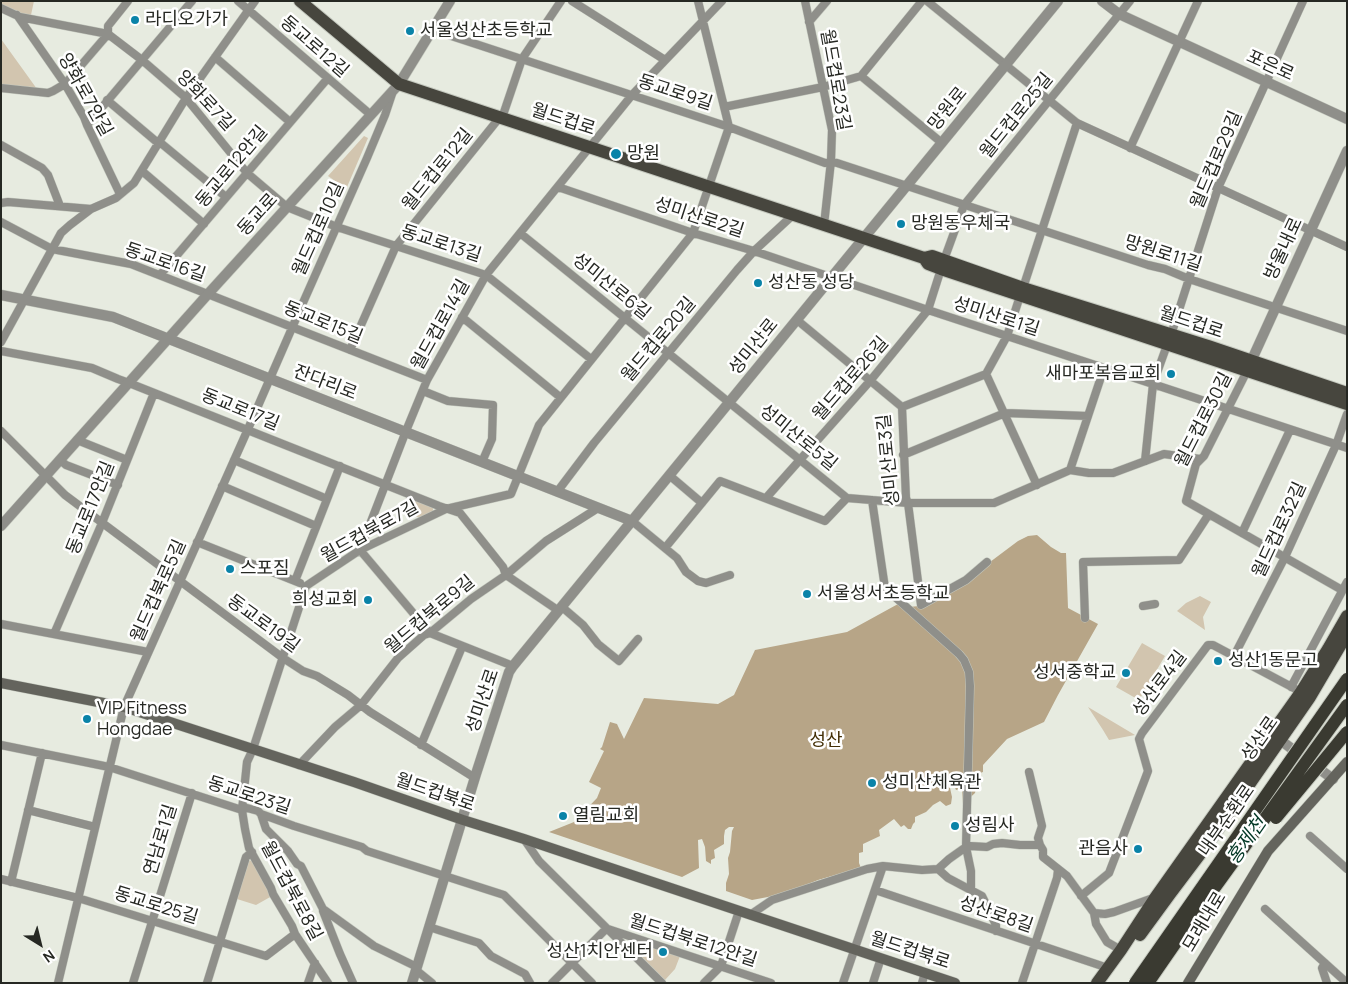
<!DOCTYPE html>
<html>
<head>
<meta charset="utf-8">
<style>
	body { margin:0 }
	#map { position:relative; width:1348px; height:984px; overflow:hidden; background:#e7ebe0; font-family:Manrope,sans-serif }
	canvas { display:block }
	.frame { position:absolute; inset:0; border:2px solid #262823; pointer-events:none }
	.north { position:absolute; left:15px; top:919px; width:50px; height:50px; -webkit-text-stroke:4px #fff; paint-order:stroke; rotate:144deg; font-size:14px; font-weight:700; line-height:20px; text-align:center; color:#262823 }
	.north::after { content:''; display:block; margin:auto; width:18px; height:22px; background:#262823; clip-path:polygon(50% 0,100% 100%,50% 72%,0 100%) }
</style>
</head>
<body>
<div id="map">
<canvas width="1348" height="984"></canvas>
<div class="frame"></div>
<div class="north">N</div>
</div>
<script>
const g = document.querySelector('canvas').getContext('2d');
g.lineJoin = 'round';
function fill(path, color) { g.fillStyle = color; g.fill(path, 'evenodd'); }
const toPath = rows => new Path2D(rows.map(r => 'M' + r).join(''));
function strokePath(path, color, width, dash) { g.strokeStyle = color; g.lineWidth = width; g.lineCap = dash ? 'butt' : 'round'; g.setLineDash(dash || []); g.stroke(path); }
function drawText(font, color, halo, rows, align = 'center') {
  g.font = font + ' Manrope,"Noto Sans KR",sans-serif'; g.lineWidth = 5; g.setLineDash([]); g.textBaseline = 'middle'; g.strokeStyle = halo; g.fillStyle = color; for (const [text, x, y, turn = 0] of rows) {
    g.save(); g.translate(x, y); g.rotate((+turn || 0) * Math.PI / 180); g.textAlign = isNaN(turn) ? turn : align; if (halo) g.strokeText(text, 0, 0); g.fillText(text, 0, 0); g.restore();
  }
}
const green = toPath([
	[1,1,34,1,31,15,19,13,1,5],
	[1,39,37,89,1,85],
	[364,136,368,138,347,187,338,183,328,176],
	[413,498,433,506,433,511,420,518,408,513],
	[1200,596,1211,602,1203,617,1205,630,1177,611,1186,603],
	[1142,643,1165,656,1139,700,1116,687],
	[1088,707,1130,732,1135,735,1109,740,1103,730],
	[253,860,272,896,256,905,237,899,249,861],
	[630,940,680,956,675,969,665,980,628,944]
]);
const forest = toPath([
	[1037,535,1051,547,1061,553,1066,553,1068,608,1098,624,1058,695,1044,722,1007,739,983,765,983,772,980,773,975,793,963,804,962,788,956,790,954,785,954,778,948,779,952,797,951,804,946,806,940,801,933,805,926,812,915,817,915,822,913,824,911,829,908,829,904,825,901,827,894,819,879,830,880,836,863,844,863,852,859,853,859,863,861,868,818,880,799,888,773,896,752,900,726,891,726,883,729,874,728,858,730,852,732,831,734,827,729,827,725,830,724,836,724,844,714,850,715,858,711,860,711,864,706,861,705,847,702,839,698,840,699,868,682,877,549,832,574,822,597,798,601,788,589,782,604,751,600,749,602,747,610,722,617,724,624,739,644,698,718,704,734,695,755,650,847,632,898,604,909,607,919,606,990,562,1018,541,1028,536]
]);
const minor = toPath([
	[238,1,371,115],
	[572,1,665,60],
	[805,1,832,130,831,161,824,225],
	[927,1,1077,123,1347,247],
	[1,8,20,17,108,34,142,60,186,98,247,173,287,207,337,227,486,275,591,359],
	[17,15,65,84,84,117,87,125,120,194],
	[809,22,827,1],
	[433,30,729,127,825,163,831,161,1148,265,1165,269,1189,279,1347,331],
	[215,57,290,122],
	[861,76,922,1],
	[1,88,48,93,53,91,65,84,108,34,108,26,128,1],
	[107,100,158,143,162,144,226,197],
	[724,107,823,87,861,76,942,143],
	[502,118,522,59,561,1],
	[87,125,192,1],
	[1,145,42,168,48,175,60,206],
	[1130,148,1198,1],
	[142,171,204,224],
	[558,187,693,233,754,251,928,310,1347,448],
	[1,203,8,202,91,209],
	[1,222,52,249,131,264,427,380],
	[520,233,847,498,908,503,994,503,1070,470,1104,368],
	[944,260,964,205,1130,1],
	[160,275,328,78],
	[1023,288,1077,123],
	[1020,296,1007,336,986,374,1037,485],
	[462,317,560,397],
	[797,320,902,407,906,498,908,503,921,605,966,580,987,562],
	[1171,335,1218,188,1303,1],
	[1,342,61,233,70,225,91,209,116,198,134,183,186,98,255,1],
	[350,350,396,246,500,117],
	[1,351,92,368,118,379,129,383,439,506,460,513,503,567,506,575,559,611],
	[1247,371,1204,456,1196,464,1186,501,1342,590],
	[423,391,448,401,493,405,492,439,482,462],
	[902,407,986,374],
	[1,431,65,495,283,658,303,671,317,676,348,695,370,712,475,778],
	[77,440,127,460],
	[903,455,1005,413,1088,416],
	[60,460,66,465,118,485],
	[234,460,327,499],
	[1145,461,1153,384,1167,345],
	[1070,470,1089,473,1113,473,1164,454,1200,459],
	[669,475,702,503],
	[222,486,316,526],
	[557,492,594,443,737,270,754,251,793,215],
	[766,498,870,381,928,310,941,269],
	[872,500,885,588,959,654,964,660,969,672,970,686,966,847,971,871,971,890],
	[632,521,677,558,686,572,698,581,706,583,730,575],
	[1242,533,1290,430],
	[197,542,300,583],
	[665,548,720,481,825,521,847,498],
	[360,550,406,431,427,380,486,275,632,95,722,1],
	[360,550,430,633,513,666],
	[295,581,340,466],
	[1143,606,1155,604],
	[562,607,583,625,598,644,619,661,638,639],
	[1085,618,1083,562,1179,560,1209,514],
	[1,624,148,652],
	[54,634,102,523,154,393],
	[1234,656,1285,557,1336,445,1347,414],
	[1291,687,1347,582],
	[1,745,109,767,242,810,247,808,258,811,261,814,294,826,362,847,367,851,504,895,592,983],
	[421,745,462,647],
	[299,765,335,727,361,705,398,658,424,635,430,633,471,599,506,575,546,541,598,508],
	[1029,772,1042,826,1038,838,1040,845],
	[28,810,95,827],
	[261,814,266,829,288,851,297,864,301,866,323,909,374,946,417,967],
	[1310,836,1347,869],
	[524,839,539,861,662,983],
	[938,869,949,859,966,847,970,846,987,847,993,844,1002,843,1020,845,1040,845,1043,850,1043,857,1067,876,1094,913,1096,924,1107,942,1121,950],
	[1,879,78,898,266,956,295,934],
	[11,882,42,753],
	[875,890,1108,968],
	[1081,896,1109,873,1145,779,1148,771,1139,739,1142,733,1208,645,1213,645,1303,693],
	[1265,909,1347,983],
	[323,911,340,954,353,983],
	[1094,913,1105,914,1114,912,1153,898],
	[750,915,772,900,867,869,883,866,922,870,938,869,948,878,982,896,996,925,996,931],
	[429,927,479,943,491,956,525,974,530,983],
	[608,929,771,983],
	[1325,963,1322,968,1327,983],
	[416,970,432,983],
	[58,983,124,707,248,429,302,305,367,158,385,115,392,94],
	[133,983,192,793],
	[207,983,246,857,252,852],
	[308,983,315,963],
	[328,983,295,934,292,926,273,894,271,888,249,848,245,829,242,810,247,762,253,749,306,586,360,550,446,509,511,494,539,425,693,233,729,127,698,1],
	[552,983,606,929],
	[704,983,721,966,739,911],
	[843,983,883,866],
	[873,983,881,958],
	[922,983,925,973],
	[1022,983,1057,878,1058,870]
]);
const tertiary = toPath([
	[1102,1,1119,14,1347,119],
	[1,295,113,317,632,521],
	[1249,366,1347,151],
	[1,526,208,294,399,84,450,1],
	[1280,740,1333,779],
	[412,983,476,774,509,672,513,666,1058,1]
]);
const secondary = toPath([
	[1,683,124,707,354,782,463,820,524,839,955,983],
	[1188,983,1268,851,1347,762]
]);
const primary = toPath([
	[300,1,399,84,924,258,932,256,1023,288,1208,346,1347,393],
	[924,258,928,264,941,269,1347,404],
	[1140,935,1170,894,1207,845,1301,710,1310,697,1347,634],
	[1097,983,1121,950,1155,898,1301,692,1328,649,1347,616]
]);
const trunkBridge = toPath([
	[1276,818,1347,732],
	[1135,983,1347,679],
	[1148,983,1195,915,1347,705]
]);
const markers = [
	[135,20,5,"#0a83a8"],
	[410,31,5,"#0a83a8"],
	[616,154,6,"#0a83a8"],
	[901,224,5,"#0a83a8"],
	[758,283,5,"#0a83a8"],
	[1171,374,5,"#0a83a8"],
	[230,569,5,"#0a83a8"],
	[807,594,5,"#0a83a8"],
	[368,600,5,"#0a83a8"],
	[1218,661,5,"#0a83a8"],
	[1126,673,5,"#0a83a8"],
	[87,719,5,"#0a83a8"],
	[872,783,5,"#0a83a8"],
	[563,816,5,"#0a83a8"],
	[955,826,5,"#0a83a8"],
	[1138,849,5,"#0a83a8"],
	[663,952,5,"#0a83a8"]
];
const poiNames = [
	["라디오가가",145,20],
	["서울성산초등학교",420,31],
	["망원",627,154],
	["망원동우체국",911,224],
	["성산동 성당",768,283],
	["새마포복음교회",1161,374,"right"],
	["스포짐",240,569],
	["서울성서초등학교",817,594],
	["희성교회",358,600,"right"],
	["성산1동문고",1228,661],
	["성서중학교",1116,673,"right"],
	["VIP Fitness",97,709],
	["Hongdae",97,730],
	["성미산체육관",882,783],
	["열림교회",573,816],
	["성림사",965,826],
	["관음사",1128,849,"right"],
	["성산1치안센터",653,952,"right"]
];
const streetNames = [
	["동교로12길",314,47,41],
	["포은로",1270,66,24],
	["월드컵로23길",835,80,80],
	["동교로9길",675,93,18],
	["양화로7안길",85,95,61],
	["양화로7길",205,101,47],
	["망원로",948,109,-51],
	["월드컵로25길",1017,116,-51],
	["월드컵로",563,120,18],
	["월드컵로29길",1217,160,-67],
	["동교로12안길",232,167,-50],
	["월드컵로12길",438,170,-51],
	["동교로",258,215,-48],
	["성미산로2길",699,218,18],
	["월드컵로10길",319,229,-66],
	["동교로13길",441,244,18],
	["방울내로",1284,249,-65],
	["망원로11길",1163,254,18],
	["동교로16길",165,263,19],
	["성미산로6길",611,287,39],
	["성미산로1길",996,317,18],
	["동교로15길",323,323,22],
	["월드컵로",1191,323,18],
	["월드컵로14길",441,325,-61],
	["월드컵로20길",659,340,-50],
	["성미산로",754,347,-51],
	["월드컵로26길",851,379,-49],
	["잔다리로",325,383,21],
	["동교로17길",240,410,22],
	["월드컵로30길",1204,420,-63],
	["성미산로5길",798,438,39],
	["성미산로3길",889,460,-96],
	["동교로17안길",91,508,-68],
	["월드컵로32길",1280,530,-65],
	["월드컵북로7길",370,532,-29],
	["월드컵북로5길",159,591,-66],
	["월드컵북로9길",430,615,-40],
	["동교로19길",263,624,36],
	["성산로4길",1160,684,-53],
	["성미산로",483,701,-71],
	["성산로",1260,739,-55],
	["월드컵북로",435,793,19],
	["동교로23길",249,796,18],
	["내부순환로",1227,821,-55],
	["연남로1길",161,840,-73],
	["월드컵북로8길",291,891,62],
	["동교로25길",156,906,17],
	["성산로8길",996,915,19],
	["모래내로",1205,922,-59],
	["월드컵북로12안길",693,941,18],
	["월드컵북로",910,951,18]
];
const parkNames = [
	["성산",826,741]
];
const waterNames = [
	["홍제천",1247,841,-55]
];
fill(green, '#d2c5af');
fill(forest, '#b7a587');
strokePath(minor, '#c4c8be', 9);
strokePath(tertiary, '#c4c8be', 11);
strokePath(secondary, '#c4c8be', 11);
strokePath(primary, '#c4c8be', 14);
strokePath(minor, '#8f8f8a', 8);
strokePath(tertiary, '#8f8f8a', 10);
strokePath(secondary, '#64645d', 10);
strokePath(primary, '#47463e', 12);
strokePath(trunkBridge, '#c4c8be', 14, []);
strokePath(trunkBridge, '#3a3a31', 12);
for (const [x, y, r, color] of markers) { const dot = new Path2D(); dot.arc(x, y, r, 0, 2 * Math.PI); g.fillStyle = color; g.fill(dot); strokePath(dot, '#fff', 2); }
drawText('18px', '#262823', '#fff', poiNames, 'left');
drawText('18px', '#262823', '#fff', streetNames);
drawText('18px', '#432f06', '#fff', parkNames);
drawText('italic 19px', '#023725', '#fff', waterNames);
</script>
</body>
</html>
